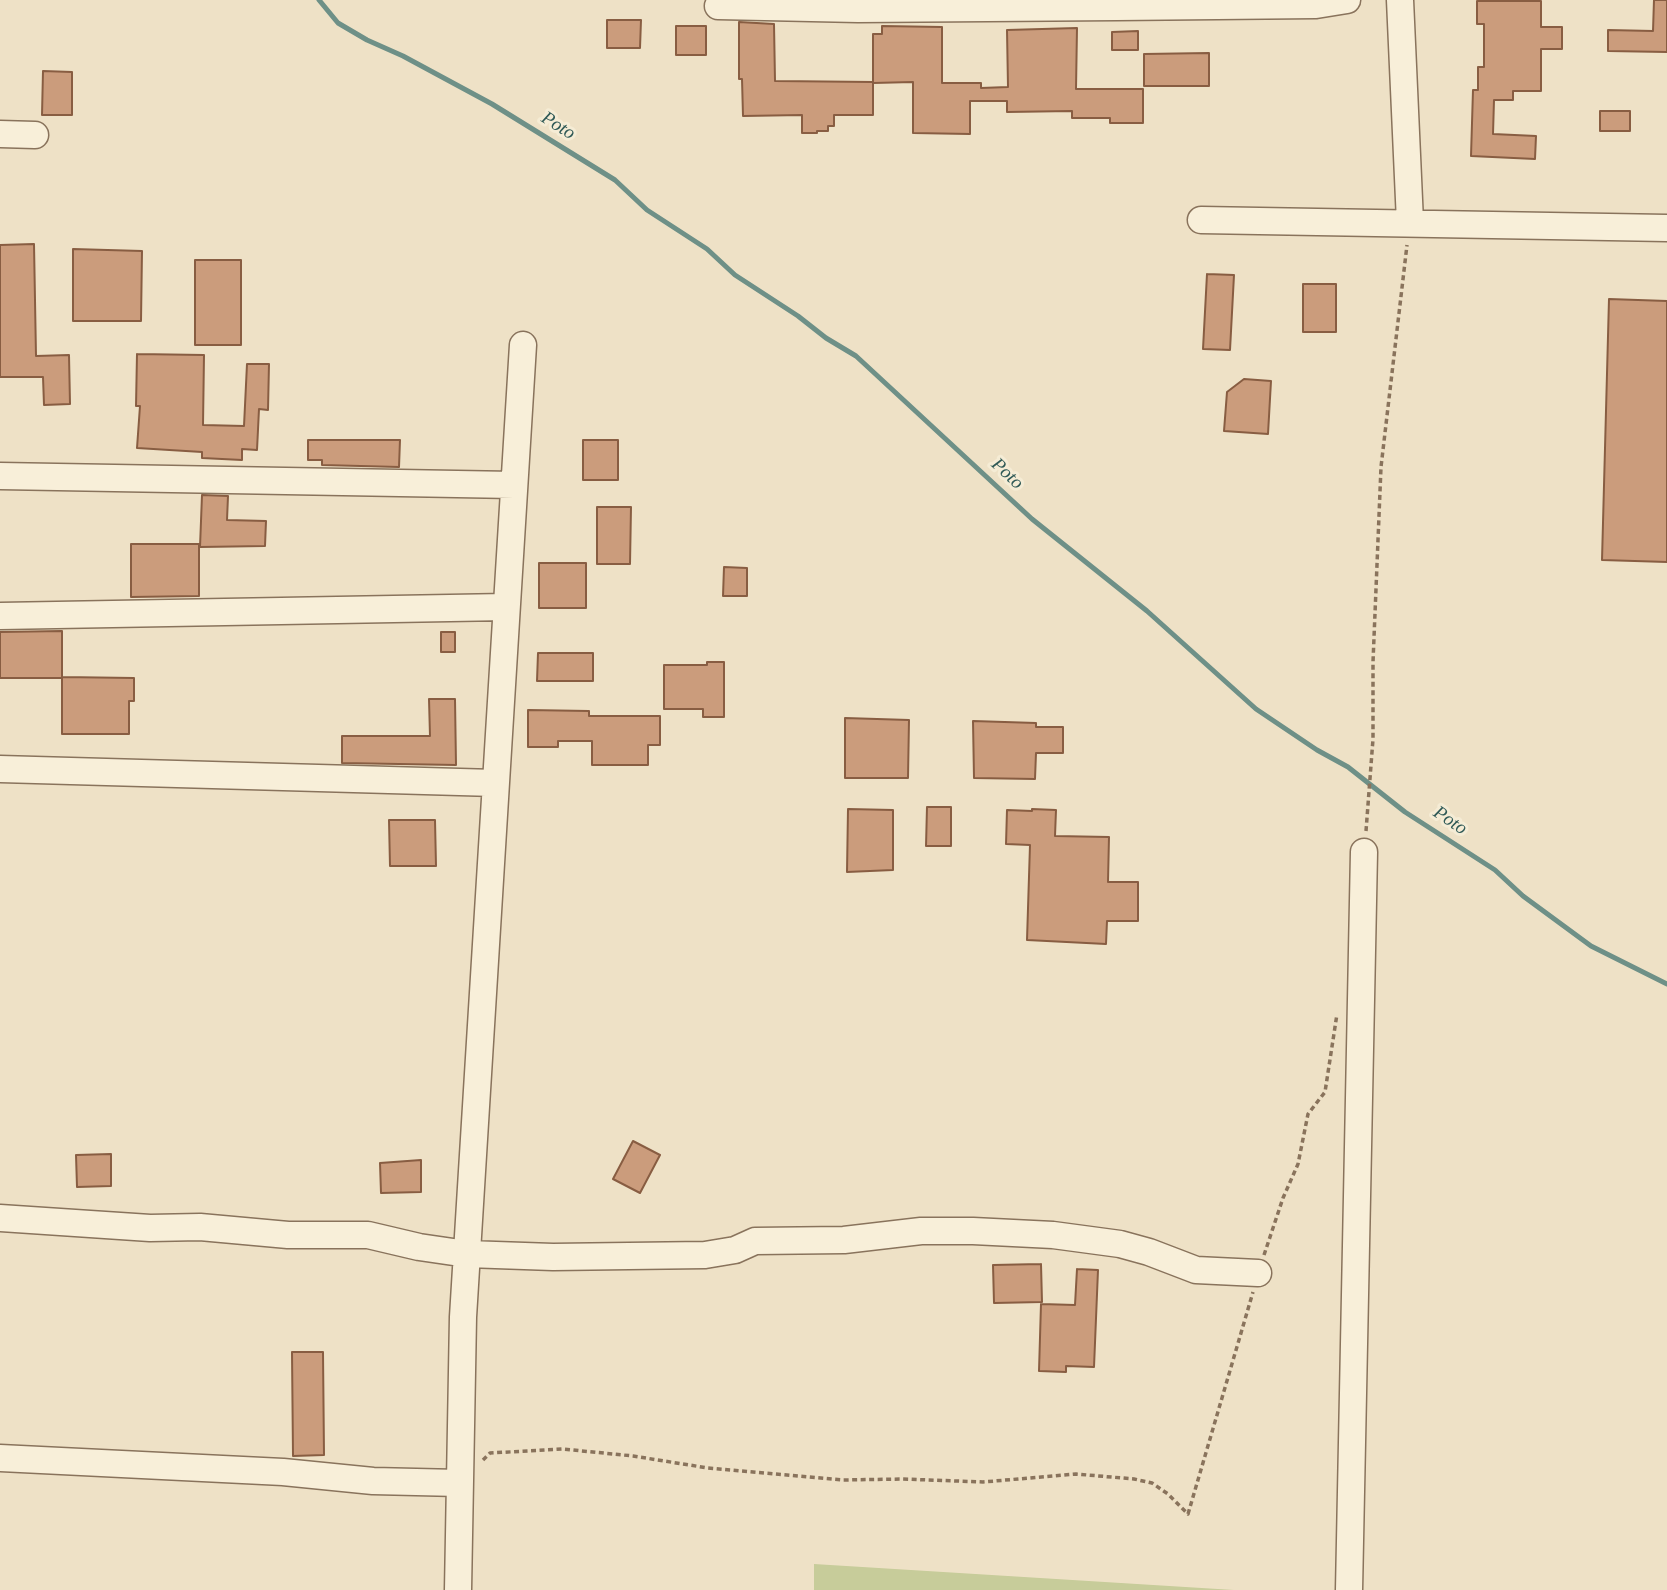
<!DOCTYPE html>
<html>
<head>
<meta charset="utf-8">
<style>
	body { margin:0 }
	canvas { display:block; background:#eee1c6 }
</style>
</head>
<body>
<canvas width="1667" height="1590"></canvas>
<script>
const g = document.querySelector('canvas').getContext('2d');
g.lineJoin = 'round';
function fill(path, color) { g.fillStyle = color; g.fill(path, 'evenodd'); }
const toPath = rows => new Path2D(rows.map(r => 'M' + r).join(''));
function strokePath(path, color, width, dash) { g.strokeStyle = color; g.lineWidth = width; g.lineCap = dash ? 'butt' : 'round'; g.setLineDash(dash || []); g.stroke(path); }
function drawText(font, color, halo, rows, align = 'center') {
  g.font = font + ' Georgia,serif'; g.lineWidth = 6; g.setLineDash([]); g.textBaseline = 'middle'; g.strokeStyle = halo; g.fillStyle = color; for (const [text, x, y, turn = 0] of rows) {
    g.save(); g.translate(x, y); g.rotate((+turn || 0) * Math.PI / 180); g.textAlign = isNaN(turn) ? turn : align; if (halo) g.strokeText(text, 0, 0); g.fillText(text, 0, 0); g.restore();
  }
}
const green = toPath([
	[814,1564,1234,1590,814,1590]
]);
const stream = toPath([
	[319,0,338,23,367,40,403,56,492,104,615,180,647,210,707,249,735,275,798,316,826,338,856,356,1032,519,1147,611,1256,709,1317,750,1348,767,1405,812,1495,870,1523,896,1591,946,1667,984]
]);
const building = toPath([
	[1654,0,1667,0,1667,52,1608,51,1608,30,1653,31,1654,0],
	[1477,1,1541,1,1541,27,1562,27,1562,49,1541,49,1541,91,1513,91,1513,100,1494,100,1493,134,1536,136,1535,159,1471,156,1473,90,1478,90,1478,67,1484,67,1484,24,1477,24,1477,1],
	[607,20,641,20,640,48,607,48,607,20],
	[739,22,774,24,775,81,873,82,873,115,834,115,834,126,828,126,828,131,817,131,817,133,802,133,802,115,743,116,742,79,739,79,739,22],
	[676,26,706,26,706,55,676,55,676,26],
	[882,26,942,27,942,83,981,83,981,88,1008,87,1007,30,1077,28,1076,89,1143,89,1143,123,1110,123,1110,118,1072,118,1072,111,1007,112,1007,101,970,101,970,134,913,133,913,82,873,83,873,34,882,34,882,26],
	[1138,31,1138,50,1112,50,1112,32,1138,31],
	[1209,53,1209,86,1144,86,1144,54,1209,53],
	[43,71,72,72,72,115,42,115,43,71],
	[1600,111,1630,111,1630,131,1600,131,1600,111],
	[34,244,36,356,69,355,70,404,44,405,43,377,0,377,0,245,34,244],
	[73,249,142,251,141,321,73,321,73,249],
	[195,260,241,260,241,345,195,345,195,260],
	[1207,274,1234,275,1230,350,1203,349,1207,274],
	[1303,284,1336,284,1336,332,1303,332,1303,284],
	[1609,299,1667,301,1667,562,1602,560,1609,299],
	[137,354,204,355,203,425,244,426,247,364,269,364,268,410,259,409,257,450,242,449,242,460,202,458,202,452,137,448,140,406,136,406,137,354],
	[1244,379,1271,381,1268,434,1224,431,1227,392,1244,379],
	[308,440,400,440,399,467,322,465,322,460,308,460,308,440],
	[583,440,618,440,618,480,583,480,583,440],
	[202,495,228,496,227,520,266,521,265,546,200,547,202,495],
	[597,507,631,507,630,564,597,564,597,507],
	[131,544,199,544,199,596,131,597,131,544],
	[539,563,586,563,586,608,539,608,539,563],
	[724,567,747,568,747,596,723,596,724,567],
	[62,631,62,677,134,678,134,701,129,701,129,734,62,734,62,678,0,678,0,632,62,631],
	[441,632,455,632,455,652,441,652,441,632],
	[538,653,593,653,593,681,537,681,538,653],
	[707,662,724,662,724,717,703,717,703,709,664,709,664,665,707,665,707,662],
	[429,699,455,699,456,765,342,763,342,736,430,736,429,699],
	[528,710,589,711,589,716,660,716,660,745,648,745,648,765,592,765,592,741,558,741,558,747,528,747,528,710],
	[845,718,909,720,908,778,845,778,845,718],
	[973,721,1036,723,1036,727,1063,727,1063,753,1036,753,1035,779,974,778,973,721],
	[927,807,951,807,951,846,926,846,927,807],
	[848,809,893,810,893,870,847,872,848,809],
	[1032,809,1056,810,1055,836,1109,837,1108,882,1138,882,1138,921,1107,921,1106,944,1027,940,1030,845,1006,844,1007,810,1032,811,1032,809],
	[389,820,435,820,436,866,390,866,389,820],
	[633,1141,660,1155,640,1193,613,1179,633,1141],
	[111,1154,111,1186,77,1187,76,1155,111,1154],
	[421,1160,421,1192,381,1193,380,1163,421,1160],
	[1041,1264,1042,1302,994,1303,993,1265,1041,1264],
	[1077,1269,1098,1270,1094,1367,1066,1366,1066,1372,1039,1371,1041,1304,1075,1305,1077,1269],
	[292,1352,323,1352,324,1455,293,1456,292,1352]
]);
const path = toPath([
	[1366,831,1373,739,1373,662,1381,467,1407,245],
	[1264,1255,1283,1198,1298,1164,1308,1114,1325,1092,1337,1014],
	[483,1460,490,1453,563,1449,633,1456,708,1468,843,1480,903,1479,983,1482,1076,1474,1134,1479,1152,1483,1168,1494,1188,1514,1253,1292]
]);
const minor = toPath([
	[1400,0,1410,222],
	[718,6,858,9,1117,7,1316,5,1347,0],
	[0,134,35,135],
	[1201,220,1667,228],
	[0,476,514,485],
	[0,616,506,607],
	[0,769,495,783],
	[0,1218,150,1228,200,1227,288,1235,368,1235,419,1247,467,1254,553,1257,705,1255,735,1250,755,1241,844,1240,921,1231,973,1231,1053,1235,1120,1244,1149,1252,1196,1270,1258,1273],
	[0,1458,283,1472,373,1481,459,1483],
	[458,1590,463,1317,523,345],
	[1349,1590,1364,852]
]);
const waterNames = [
	["Poto",558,126,32],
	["Poto",1007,474,43],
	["Poto",1450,821,34]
];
fill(green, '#c7cc9a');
strokePath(stream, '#6e9087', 5);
fill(building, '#cb9c7c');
strokePath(building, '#885d42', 2);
strokePath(minor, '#89735c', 29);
strokePath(path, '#89735c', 3.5, [5, 3.5]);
strokePath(minor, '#f8efd9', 26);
drawText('italic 19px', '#2f5956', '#f5ecd5', waterNames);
</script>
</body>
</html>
